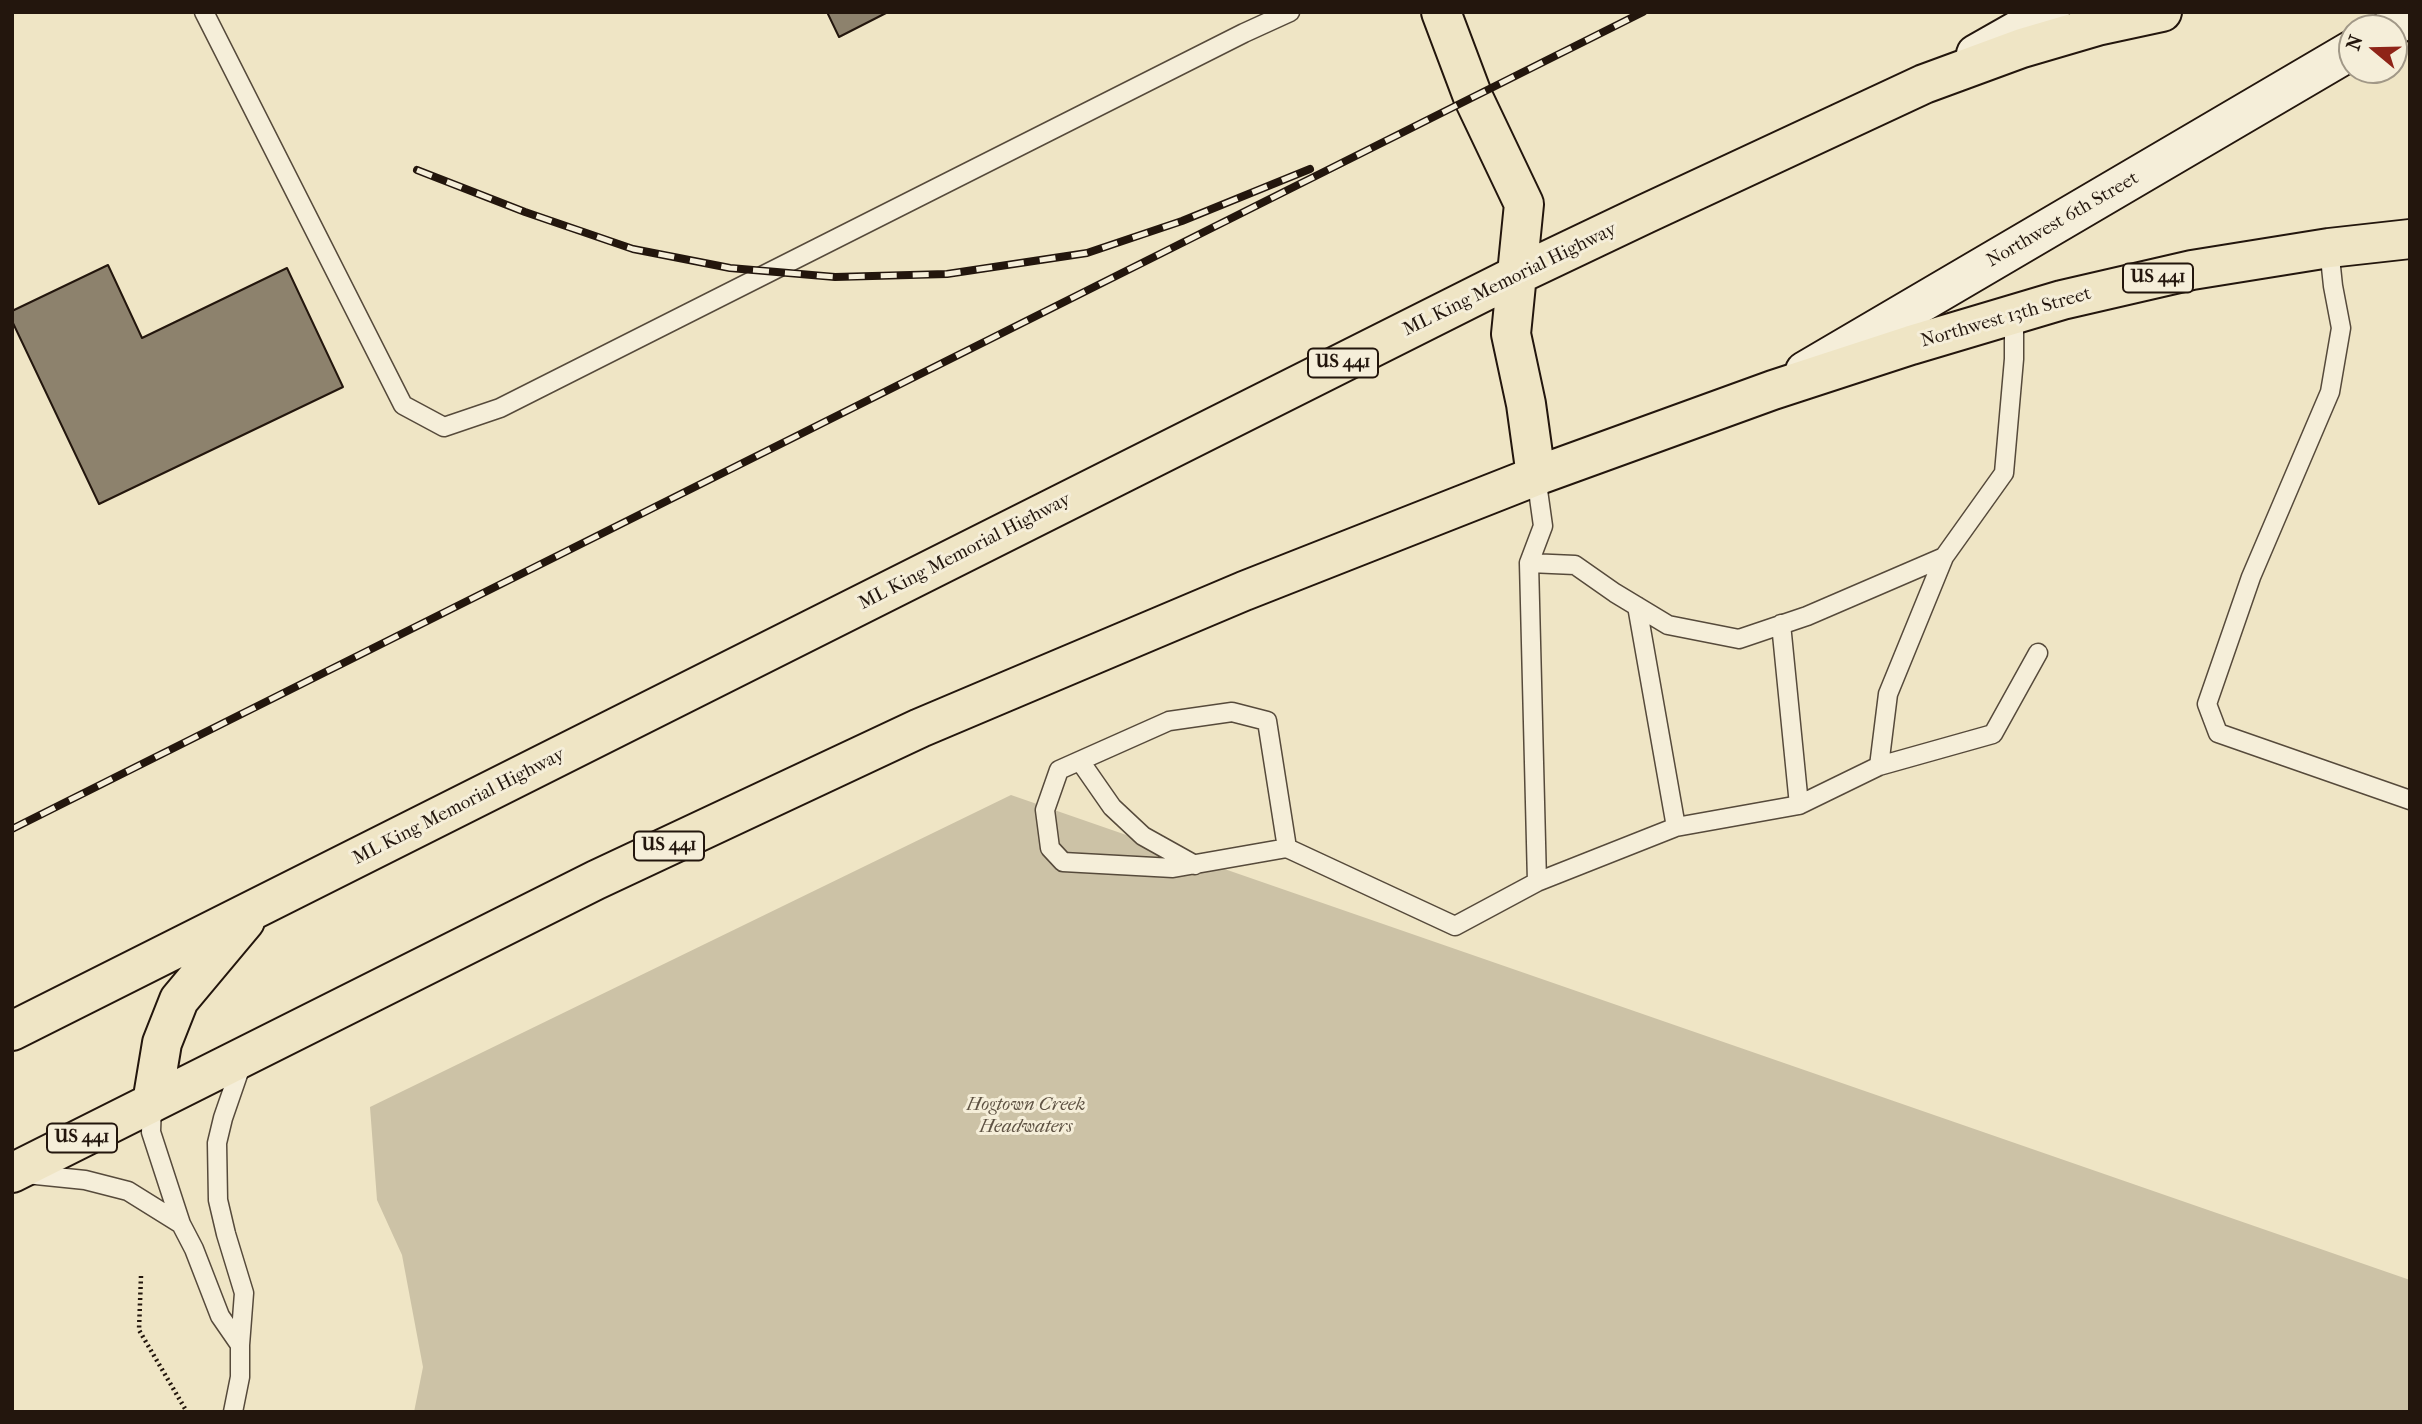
<!DOCTYPE html>
<html>
<head>
<meta charset="utf-8">
<style>
	body { margin:0 }
	#map { position:relative; width:2422px; height:1424px; overflow:hidden; background:#efe5c5; font-family:"IM FELL French Canon",serif }
	canvas { display:block }
	.frame { position:absolute; inset:0; border:14px solid #23160d; pointer-events:none }
	.north { position:absolute; left:2338px; top:14px; width:70px; height:70px; box-sizing:border-box; background:#f5eed9; border:2px solid #a19887; border-radius:50%; rotate:289deg; font-size:19px; font-weight:700; line-height:28px; text-align:center; color:#23160d }
	.north::after { content:''; display:block; margin:auto; width:24px; height:32px; background:#8f2418; clip-path:polygon(50% 0,100% 100%,50% 72%,0 100%) }
</style>
</head>
<body>
<div id="map">
<canvas width="2422" height="1424"></canvas>
<div class="frame"></div>
<div class="north">N</div>
</div>
<script>
const g = document.querySelector('canvas').getContext('2d');
g.lineJoin = 'round';
function fill(path, color) { g.fillStyle = color; g.fill(path, 'evenodd'); }
const toPath = rows => new Path2D(rows.map(r => 'M' + r).join(''));
function strokePath(path, color, width, dash) { g.strokeStyle = color; g.lineWidth = width; g.lineCap = dash ? 'butt' : 'round'; g.setLineDash(dash || []); g.stroke(path); }
function drawText(font, color, halo, rows, align = 'center') {
  g.font = font + ' "IM FELL French Canon",serif'; g.lineWidth = 6; g.setLineDash([]); g.textBaseline = 'middle'; g.strokeStyle = halo; g.fillStyle = color; for (const [text, x, y, turn = 0] of rows) {
    g.save(); g.translate(x, y); g.rotate((+turn || 0) * Math.PI / 180); g.textAlign = isNaN(turn) ? turn : align; if (halo) g.strokeText(text, 0, 0); g.fillText(text, 0, 0); g.restore();
  }
}
const green = toPath([
	[1011,795,2410,1280,2410,1412,414,1412,423,1367,402,1255,377,1200,370,1107]
]);
const building = toPath([
	[827,12,888,12,839,37,827,12],
	[108,265,142,338,287,268,343,387,99,504,12,321,12,311,108,265]
]);
const path = toPath([
	[141,1276,139,1330,187,1412]
]);
const lane = toPath([
	[204,12,403,405,444,427,500,408,1244,33,1290,12],
	[2329,248,2333,286,2341,328,2330,392,2251,577,2207,704,2218,733,2410,800],
	[1536,476,1543,526,1529,563,1575,565,1615,593,1668,625,1739,639,1807,616,1944,557,2004,473,2014,359,2014,314],
	[1529,563,1537,882,1676,827,1799,805,1879,766,1888,694,1944,557],
	[1637,606,1676,827],
	[1781,624,1799,805],
	[1080,761,1112,807,1143,836,1195,865],
	[1879,766,1993,734,2038,653],
	[1287,848,1173,868,1063,862,1050,848,1045,810,1059,770,1169,721,1232,712,1267,721,1287,848,1455,926,1537,882],
	[152,1103,151,1132,181,1224,194,1249,220,1316,240,1345],
	[26,1174,85,1180,128,1191,181,1224],
	[233,1412,240,1377,240,1345,244,1293,226,1234,218,1200,217,1143,223,1118,243,1060]
]);
const secondary = toPath([
	[2390,28,2410,17],
	[1976,54,2050,12],
	[1805,371,2352,50]
]);
const primary = toPath([
	[1441,12,1473,97,1524,204,1511,334,1526,404,1536,476],
	[12,1031,1517,275,1645,214,1924,84,2022,48,2097,26,2162,12],
	[152,1103,162,1043,179,1000,245,921],
	[12,1173,596,880,920,728,1244,591,1536,476,1773,390,1911,345,2062,300,2192,270,2329,248,2410,239]
]);
const rail = toPath([
	[417,170,525,212,633,249,730,268,835,277,947,274,1087,253,1182,221,1310,169],
	[12,829,1643,12]
]);
const shields = [
	[2158,278,70],
	[1343,363,70],
	[669,846,70],
	[82,1138,70]
];
const shieldNames = [
	["US 441",2158,278],
	["US 441",1343,363],
	["US 441",669,846],
	["US 441",82,1138]
];
const streetNames = [
	["Northwest 6th Street",2063,220,-30],
	["ML King Memorial Highway",1510,280,-26],
	["Northwest 13th Street",2006,318,-16],
	["ML King Memorial Highway",965,552,-27],
	["ML King Memorial Highway",459,807,-27]
];
const parkNames = [
	["Hogtown Creek",1026,1105],
	["Headwaters",1026,1127]
];
fill(green, '#ccc2a6');
fill(building, '#8d826d');
strokePath(building, '#23160d', 2);
strokePath(lane, '#564a3b', 21);
strokePath(secondary, '#23160d', 42);
strokePath(primary, '#23160d', 42);
strokePath(path, '#23160d', 4.5, [2, 3.5]);
strokePath(lane, '#f5eed9', 18);
strokePath(secondary, '#f5eed9', 38);
strokePath(primary, '#efe5c5', 38);
strokePath(rail, '#23160d', 8);
strokePath(rail, '#f5eed9', 5, [16]);
for (const [x, y, w] of shields) { const box = new Path2D(); box.roundRect(x - w / 2, y - 14.5, w, 29, 5); g.fillStyle = '#f5eed9'; g.fill(box); strokePath(box, '#23160d', 2); }
drawText('bold 18px', '#23160d', null, shieldNames);
drawText('19px', '#23160d', '#f5eed9', streetNames);
drawText('italic 19px', '#5e5243', '#f5eed9', parkNames);
</script>
</body>
</html>
